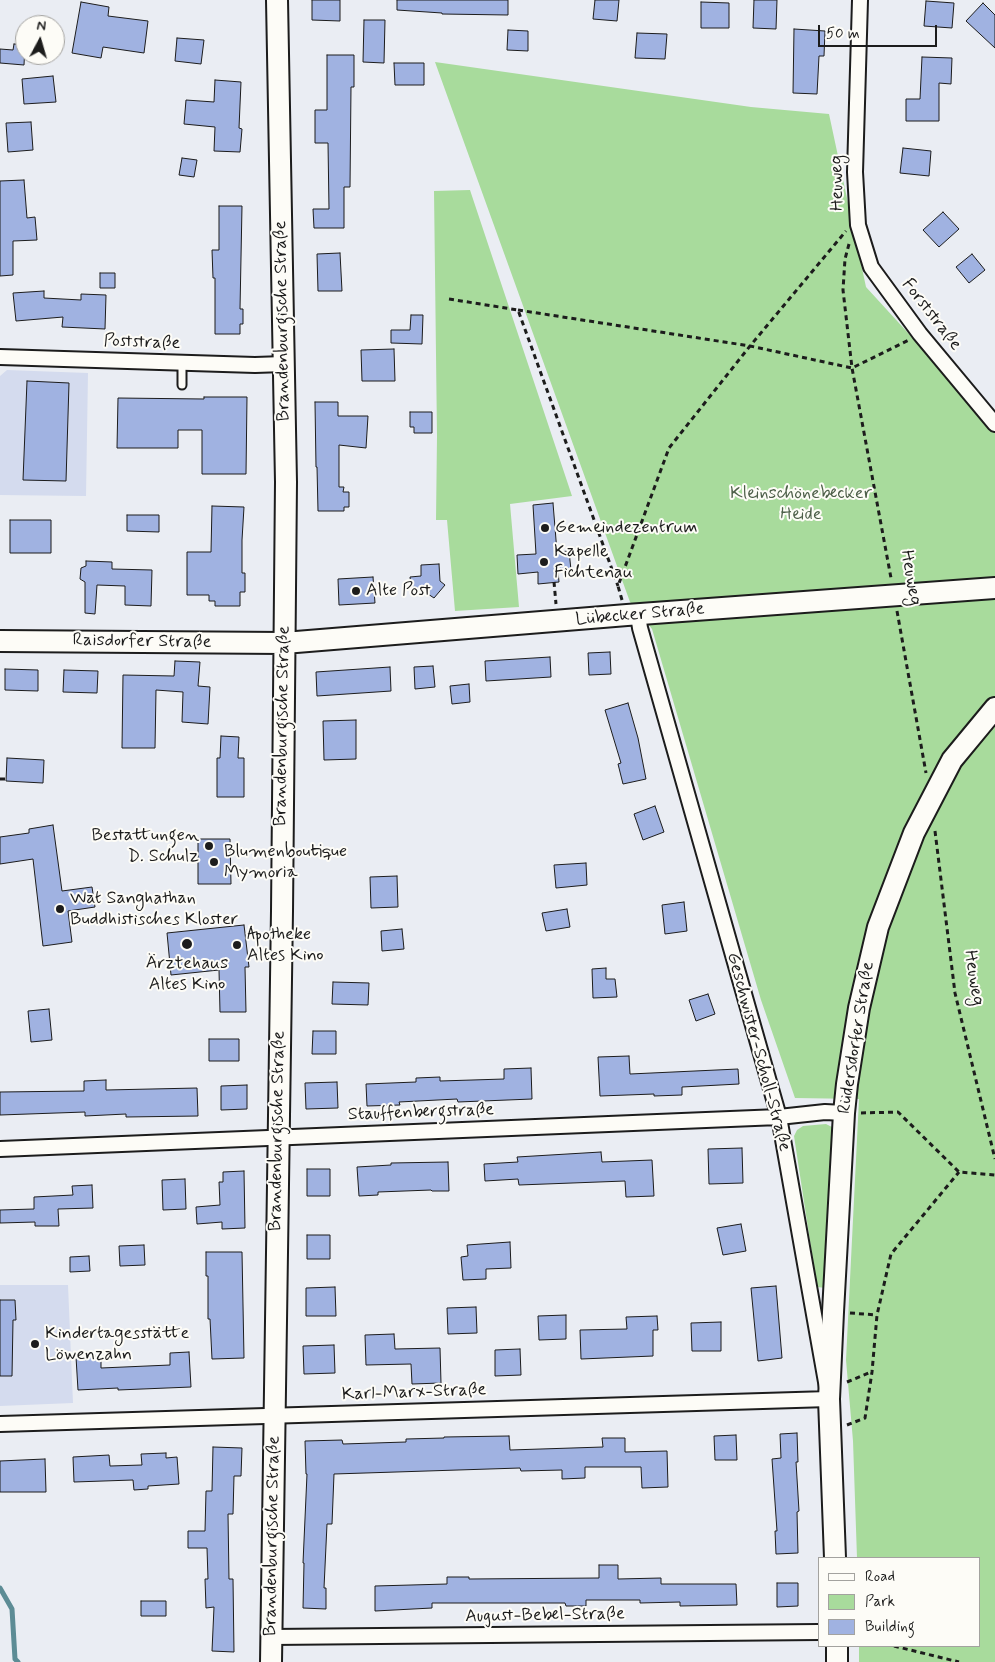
<!DOCTYPE html>
<html>
<head>
<meta charset="utf-8">
<style>
	body { margin:0 }
	#map { position:relative; width:995px; height:1662px; overflow:hidden; background:#eaedf3; font-family:Mynerve,sans-serif }
	canvas { display:block }
	.legend { position:absolute; left:818px; top:1557px; width:162px; height:90px; box-sizing:border-box; background:#fdfcf7; border:1px solid #a3a29f; margin:0; padding:6px 9px; list-style:none; font-size:15px; color:#1c1c1c }
	.legend li { display:flex; align-items:center; gap:10px; height:25px }
	.legend b { width:25px; border:1px solid #a3a29f }
	.north { position:absolute; left:15px; top:15px; width:50px; height:50px; box-sizing:border-box; background:#fdfcf7; border:1px solid #a3a29f; border-radius:50%; rotate:6deg; font-size:14px; font-weight:700; line-height:20px; text-align:center; color:#1c1c1c }
	.north::after { content:''; display:block; margin:auto; width:18px; height:22px; background:#1c1c1c; clip-path:polygon(50% 0,100% 100%,50% 72%,0 100%) }
	.scale { position:absolute; left:818px; top:25px; width:119px; height:22px; box-sizing:border-box; border:2px solid #1c1c1c; border-top:0; padding-left:6px; font-size:15px; line-height:18px; white-space:nowrap; color:#1c1c1c; -webkit-text-stroke:4px #fdfcf7; paint-order:stroke }
</style>
</head>
<body>
<div id="map">
<canvas width="995" height="1662"></canvas>
<ul class="legend">
<li><b style="height:6px;background:#fdfcf7"></b>Road</li>
<li><b style="height:14px;background:#a8db9c"></b>Park</li>
<li><b style="height:14px;background:#a0b2e1"></b>Building</li>
</ul>
<div class="north">N</div>
<div class="scale">50 m</div>
</div>
<script>
const g = document.querySelector('canvas').getContext('2d');
g.lineJoin = 'round';
function fill(path, color) { g.fillStyle = color; g.fill(path, 'evenodd'); }
const toPath = rows => new Path2D(rows.map(r => 'M' + r).join(''));
function strokePath(path, color, width, dash) { g.strokeStyle = color; g.lineWidth = width; g.lineCap = dash ? 'butt' : 'round'; g.setLineDash(dash || []); g.stroke(path); }
function drawText(font, color, halo, rows, align = 'center') {
  g.font = font + ' Mynerve,sans-serif'; g.lineWidth = 4; g.setLineDash([]); g.textBaseline = 'middle'; g.strokeStyle = halo; g.fillStyle = color; for (const [text, x, y, turn = 0] of rows) {
    g.save(); g.translate(x, y); g.rotate((+turn || 0) * Math.PI / 180); g.textAlign = isNaN(turn) ? turn : align; if (halo) g.strokeText(text, 0, 0); g.fillText(text, 0, 0); g.restore();
  }
}
const built = toPath([
	[7,370,88,373,86,496,0,495,0,376],
	[0,1285,68,1285,73,1403,0,1406]
]);
const green = toPath([
	[435,62,751,107,829,114,866,287,995,428,995,1662,859,1662,859,1646,979,1646,979,1558,857,1558,853,1441,846,1360,859,1099,795,1098,761,1000,652,629,630,602],
	[470,190,572,496,510,504,519,607,455,611,447,520,436,520,437,436,434,191],
	[826,1124,832,1127,834,1132,826,1288,817,1287,794,1136,797,1130,803,1126]
]);
const stream = toPath([
	[0,1588,12,1609,15,1659,18,1662]
]);
const building = toPath([
	[312,0,340,0,340,21,312,20,312,0],
	[397,0,508,0,508,15,442,14,442,13,397,10,397,0],
	[595,0,619,0,617,21,593,19,595,0],
	[754,0,777,0,776,29,753,28,754,0],
	[926,1,954,3,952,28,924,26,926,1],
	[81,2,109,7,108,16,148,21,144,53,103,47,101,58,72,53,81,2],
	[701,2,729,3,729,28,701,28,701,2],
	[983,3,995,15,995,48,966,21,983,3],
	[364,20,385,20,384,63,363,62,364,20],
	[794,29,825,31,824,56,819,56,817,94,793,93,794,29],
	[508,30,528,31,528,51,507,50,508,30],
	[637,33,667,34,665,59,635,58,637,33],
	[177,38,204,40,201,64,175,61,177,38],
	[14,44,25,45,24,65,0,63,0,49,13,50,14,44],
	[327,55,354,55,354,87,351,87,350,187,344,187,344,228,314,228,313,209,329,209,328,143,315,143,315,110,327,110,327,55],
	[922,57,952,58,951,84,939,83,939,121,906,121,906,99,920,99,922,57],
	[394,63,424,63,424,85,395,85,394,63],
	[53,76,56,102,24,104,22,79,53,76],
	[215,80,241,82,239,128,242,129,240,152,214,151,215,127,184,124,186,100,214,102,215,80],
	[31,122,33,150,8,152,6,123,31,122],
	[903,148,931,151,929,176,900,173,903,148],
	[182,158,197,160,194,177,179,175,182,158],
	[24,180,27,218,35,217,37,240,13,241,13,275,0,276,0,181,24,180],
	[219,206,242,206,240,309,243,309,243,324,240,324,240,334,215,334,215,278,213,278,212,250,219,250,219,206],
	[943,212,959,229,939,247,923,230,943,212],
	[340,253,342,291,318,291,317,254,340,253],
	[972,254,985,270,969,283,956,267,972,254],
	[100,273,115,273,115,288,100,288,100,273],
	[44,291,44,298,81,300,81,294,106,295,105,329,62,327,63,317,16,321,13,293,44,291],
	[411,315,423,315,422,344,391,343,391,330,410,330,411,315],
	[394,349,395,381,362,381,361,350,394,349],
	[27,381,69,383,66,481,23,480,27,381],
	[204,397,247,397,246,474,202,474,202,430,178,430,178,448,117,448,118,398,204,399,204,397],
	[315,402,338,402,338,416,368,416,366,448,339,445,339,487,344,487,343,492,349,492,349,507,344,507,344,511,318,511,317,467,316,467,315,402],
	[410,412,432,412,432,433,414,433,414,427,410,427,410,412],
	[553,503,557,552,569,551,571,570,558,571,559,582,538,584,538,572,518,574,517,555,536,554,533,505,553,503],
	[212,506,244,507,242,540,242,573,245,573,245,592,240,592,240,606,215,606,215,601,209,601,209,595,187,595,187,552,211,552,212,506],
	[127,515,159,515,159,532,127,531,127,515],
	[10,520,51,520,51,553,10,553,10,520],
	[86,561,112,562,112,569,152,570,151,606,125,605,125,586,97,585,95,614,85,613,85,582,80,579,81,568,86,566,86,561],
	[439,564,440,581,445,585,434,598,428,594,412,594,410,577,421,576,421,565,439,564],
	[373,577,375,603,339,605,338,579,373,577],
	[610,652,611,674,589,675,588,653,610,652],
	[550,657,551,677,486,681,485,661,550,657],
	[175,661,200,662,198,686,210,687,208,724,182,722,183,692,156,690,155,748,122,748,123,675,174,676,175,661],
	[433,666,435,687,415,689,414,667,433,666],
	[390,667,391,691,317,696,316,672,390,667],
	[5,669,38,670,38,691,5,690,5,669],
	[64,670,98,671,97,693,63,692,64,670],
	[469,684,470,702,452,704,450,686,469,684],
	[628,703,638,738,646,779,623,784,618,764,621,763,605,710,628,703],
	[356,720,356,759,324,760,323,721,356,720],
	[221,736,239,737,238,758,244,758,244,797,217,797,217,758,220,758,221,736],
	[7,758,44,760,43,783,6,781,7,758],
	[655,806,664,832,643,840,634,814,655,806],
	[53,825,62,891,92,887,95,907,68,911,72,942,43,946,33,859,0,864,0,837,29,833,29,829,53,825],
	[198,839,230,839,231,884,198,884,198,839],
	[586,863,587,885,556,888,554,865,586,863],
	[397,876,398,907,371,908,370,877,397,876],
	[684,902,687,931,665,934,662,905,684,902],
	[567,909,570,927,546,931,542,913,567,909],
	[244,925,249,967,245,967,246,1012,220,1012,219,970,171,975,167,933,244,925],
	[402,929,404,949,382,951,381,931,402,929],
	[606,968,606,979,615,979,617,997,593,998,592,969,606,968],
	[333,982,369,983,368,1005,332,1004,333,982],
	[708,994,715,1014,696,1021,689,1000,708,994],
	[49,1009,52,1040,31,1042,28,1011,49,1009],
	[313,1031,336,1031,336,1054,312,1054,313,1031],
	[209,1039,239,1039,239,1061,209,1061,209,1039],
	[629,1056,630,1074,738,1069,739,1084,682,1087,682,1095,654,1096,654,1094,600,1096,598,1057,629,1056],
	[531,1068,532,1099,458,1102,457,1099,399,1102,400,1105,367,1106,366,1084,416,1082,416,1078,440,1077,440,1081,504,1079,504,1069,531,1068],
	[106,1080,106,1090,197,1088,198,1116,126,1117,126,1114,85,1116,85,1112,0,1115,0,1092,84,1091,84,1081,106,1080],
	[337,1082,338,1108,306,1109,305,1083,337,1082],
	[247,1085,247,1109,221,1110,221,1086,247,1085],
	[742,1148,743,1183,709,1184,708,1149,742,1148],
	[601,1152,602,1162,652,1160,654,1196,626,1197,625,1181,519,1185,518,1179,485,1181,484,1164,518,1162,517,1157,601,1152],
	[448,1162,449,1191,432,1191,431,1190,378,1192,378,1195,359,1196,357,1167,391,1165,391,1163,448,1162],
	[307,1169,330,1169,330,1196,307,1196,307,1169],
	[244,1171,245,1228,222,1229,222,1222,197,1224,196,1207,220,1205,219,1182,223,1182,223,1172,244,1171],
	[185,1179,186,1209,163,1210,162,1180,185,1179],
	[92,1185,93,1208,58,1209,59,1226,35,1226,35,1222,0,1223,0,1210,34,1209,34,1197,73,1195,72,1186,92,1185],
	[741,1224,746,1251,723,1255,717,1228,741,1224],
	[307,1235,330,1235,330,1259,307,1259,307,1235],
	[510,1242,511,1268,486,1269,486,1279,463,1280,461,1257,468,1256,467,1245,510,1242],
	[144,1245,145,1265,120,1266,119,1246,144,1245],
	[206,1252,242,1252,244,1358,212,1359,210,1319,208,1319,208,1276,206,1276,206,1252],
	[89,1256,90,1271,70,1272,70,1257,89,1256],
	[776,1286,782,1358,758,1361,751,1288,776,1286],
	[335,1287,336,1316,306,1316,306,1288,335,1287],
	[0,1300,15,1300,16,1320,13,1320,12,1376,0,1376,0,1300],
	[476,1307,477,1333,448,1334,447,1308,476,1307],
	[566,1315,566,1339,539,1340,538,1316,566,1315],
	[657,1316,658,1330,653,1330,653,1356,581,1359,580,1330,627,1329,626,1317,657,1316],
	[721,1322,721,1351,692,1351,691,1323,721,1322],
	[394,1334,395,1349,440,1348,441,1383,412,1384,411,1364,366,1365,365,1335,394,1334],
	[334,1345,335,1373,304,1374,303,1346,334,1345],
	[520,1349,521,1375,495,1376,495,1350,520,1349],
	[189,1352,191,1387,118,1390,118,1388,78,1390,76,1357,101,1356,101,1368,170,1365,170,1353,189,1352],
	[797,1433,798,1462,796,1462,799,1511,797,1512,798,1553,776,1554,775,1531,777,1531,772,1459,781,1458,780,1434,797,1433],
	[736,1435,737,1460,715,1460,714,1436,736,1435],
	[509,1436,510,1450,603,1447,602,1438,625,1438,625,1452,667,1451,668,1487,642,1488,641,1467,585,1467,585,1478,562,1479,562,1470,521,1471,520,1468,334,1474,332,1524,327,1524,324,1588,326,1588,326,1609,303,1608,304,1563,303,1563,307,1474,306,1474,305,1441,342,1440,343,1444,406,1442,406,1439,444,1438,444,1437,509,1436],
	[213,1447,242,1448,241,1476,234,1476,233,1514,228,1514,229,1579,233,1579,234,1652,212,1651,214,1607,206,1608,205,1579,208,1579,207,1548,188,1548,188,1531,205,1531,206,1491,212,1491,213,1447],
	[166,1453,166,1458,177,1457,179,1484,148,1486,148,1489,134,1490,133,1480,74,1482,73,1457,109,1455,110,1466,142,1465,141,1454,166,1453],
	[45,1459,46,1492,0,1492,0,1461,45,1459],
	[599,1565,618,1565,618,1579,661,1578,661,1584,736,1584,737,1605,680,1606,680,1602,640,1603,640,1600,586,1600,586,1606,566,1606,565,1603,432,1603,432,1608,375,1611,375,1586,447,1584,447,1577,469,1577,469,1579,599,1578,599,1565],
	[777,1583,798,1583,798,1606,777,1607,777,1583],
	[141,1601,166,1601,166,1616,141,1616,141,1601]
]);
const path = toPath([
	[849,244,845,259,843,290,852,368,891,578],
	[449,299,518,310,618,586],
	[518,310,750,346,852,368,909,340],
	[554,582,556,604],
	[622,600,618,586,669,448,750,346,846,231],
	[897,611,926,773],
	[0,779,6,779],
	[935,831,955,993,995,1159],
	[861,1113,898,1112,959,1172,995,1175],
	[850,1313,877,1315],
	[847,1382,871,1372],
	[847,1425,865,1418,872,1372,877,1315,891,1254,959,1172],
	[894,1646,959,1662]
]);
const lane = toPath([
	[182,385,182,363]
]);
const street = toPath([
	[860,0,855,172,858,225,871,267,920,334,995,424],
	[0,357,255,365,284,364],
	[0,1149,779,1117,825,1112,844,1113],
	[0,1424,829,1399,779,1117,640,628,638,615],
	[271,1637,819,1632]
]);
const secondary = toPath([
	[0,641,284,643,627,615,995,588],
	[835,1558,829,1399,833,1312,844,1113,847,1084,859,1008,878,927,914,833,952,760,995,708],
	[837,1646,837,1662],
	[271,1662,282,911,286,482,277,0]
]);
const markers = [
	[545,528,5,"#1c1c1c"],
	[544,562,5,"#1c1c1c"],
	[356,591,5,"#1c1c1c"],
	[209,846,5,"#1c1c1c"],
	[214,862,5,"#1c1c1c"],
	[60,909,5,"#1c1c1c"],
	[187,944,6,"#1c1c1c"],
	[237,945,5,"#1c1c1c"],
	[35,1344,5,"#1c1c1c"]
];
const streetNames = [
	["Heuweg",838,183,-91],
	["Forststraße",931,315,52],
	["Brandenburgische Straße",283,321,-91],
	["Poststraße",142,343,2],
	["Heuweg",910,578,80],
	["Lübecker Straße",640,615,-5],
	["Raisdorfer Straße",142,642,1],
	["Brandenburgische Straße",283,726,-89],
	["Heuweg",973,978,81],
	["Rüdersdorfer Straße",857,1038,-81],
	["Geschwister-Scholl-Straße",758,1052,75],
	["Stauffenbergstraße",421,1113,-2],
	["Brandenburgische Straße",278,1131,-89],
	["Karl-Marx-Straße",414,1393,-2],
	["Brandenburgische Straße",273,1536,-89],
	["August-Bebel-Straße",545,1616,-1]
];
const parkNames = [
	["Kleinschönebecker",801,494],
	["Heide",801,515]
];
const poiNames = [
	["Gemeindezentrum",555,528],
	["Kapelle",554,552],
	["Fichtenau",554,573],
	["Alte Post",366,591],
	["Bestattungen",199,836,"right"],
	["D. Schulz",199,857,"right"],
	["Blumenboutique",224,852],
	["Mymoria",224,873],
	["Wat Sanghathan",70,899],
	["Buddhistisches Kloster",70,920],
	["Apotheke",247,935],
	["Altes Kino",247,956],
	["Ärztehaus",187,964,"center"],
	["Altes Kino",187,985,"center"],
	["Kindertagesstätte",45,1334],
	["Löwenzahn",45,1355]
];
fill(built, '#d4dbee');
fill(green, '#a8db9c');
strokePath(stream, '#5d8c95', 5);
fill(building, '#a0b2e1');
strokePath(building, '#1c1c1c', 1);
strokePath(lane, '#1c1c1c', 11);
strokePath(street, '#1c1c1c', 18);
strokePath(secondary, '#1c1c1c', 24);
strokePath(path, '#1c1c1c', 3, [5, 4]);
strokePath(lane, '#fdfcf7', 7);
strokePath(street, '#fdfcf7', 14);
strokePath(secondary, '#fdfcf7', 20);
for (const [x, y, r, color] of markers) { const dot = new Path2D(); dot.arc(x, y, r, 0, 2 * Math.PI); g.fillStyle = color; g.fill(dot); strokePath(dot, '#fdfcf7', 2); }
drawText('18px', '#1c1c1c', '#fdfcf7', streetNames);
drawText('18px', '#4d5f49', '#fdfcf7', parkNames);
drawText('18px', '#1c1c1c', '#fdfcf7', poiNames, 'left');
</script>
</body>
</html>
